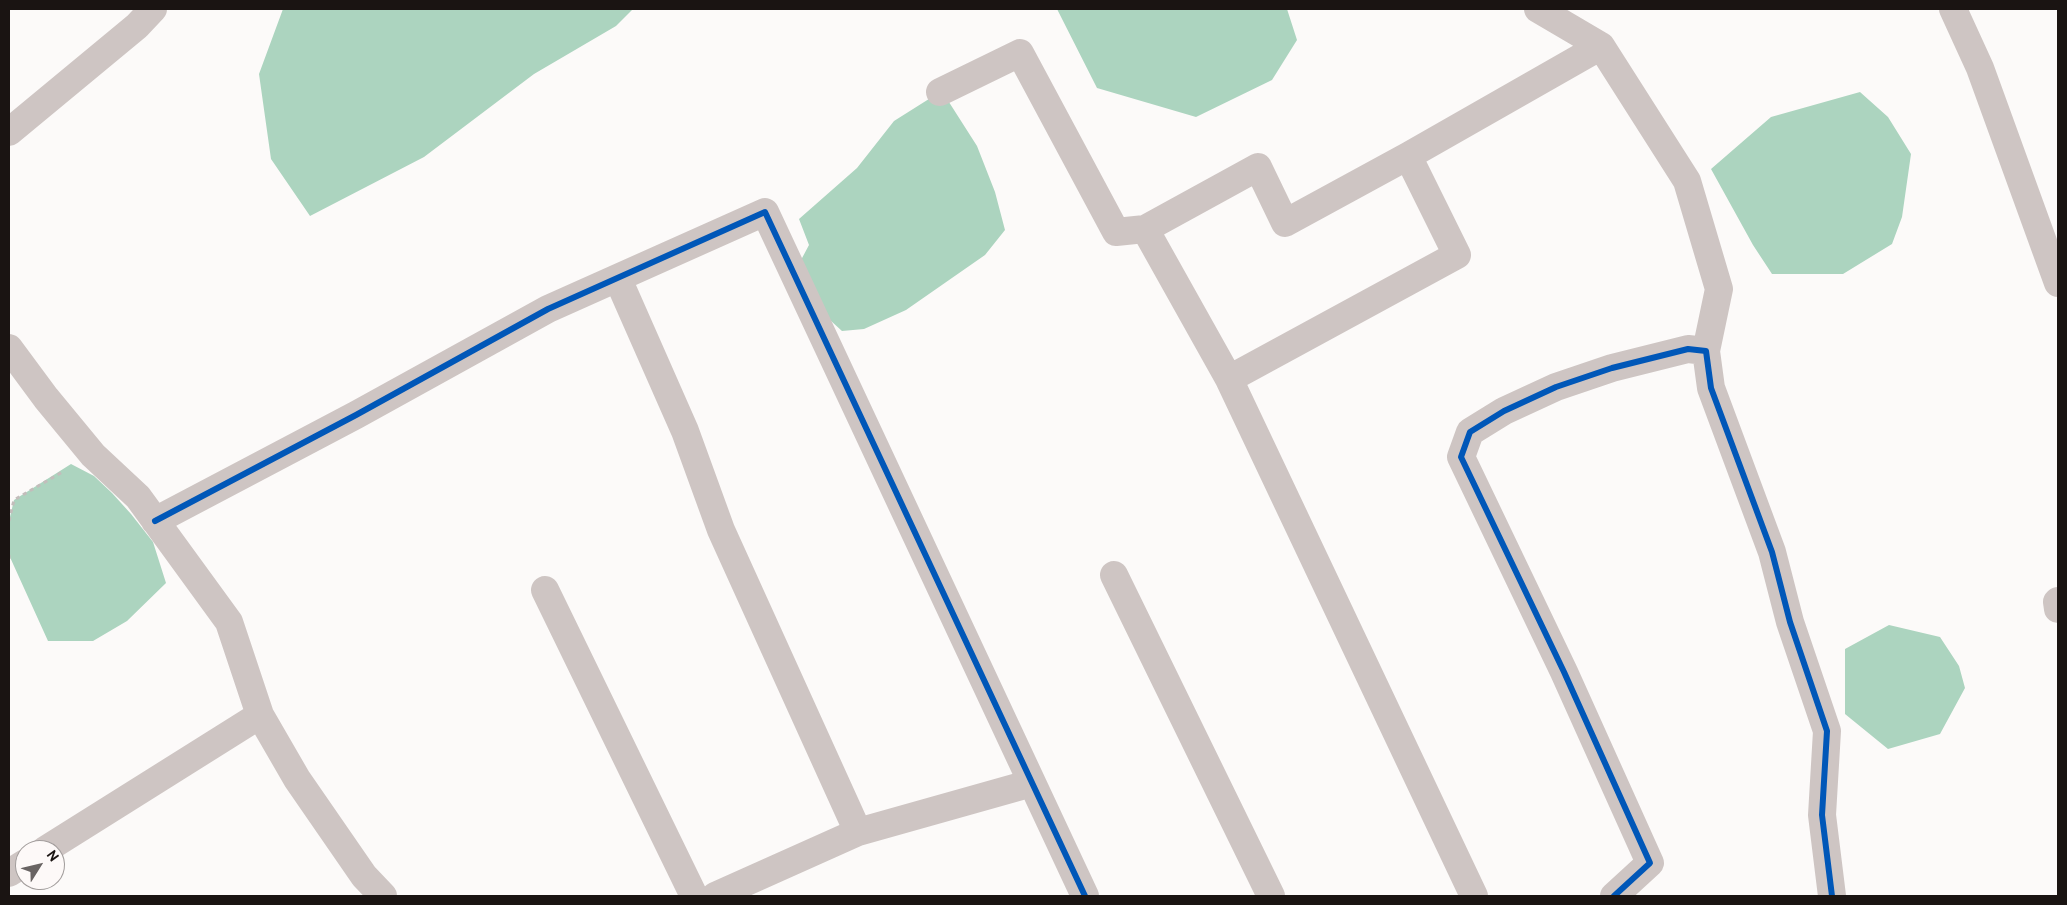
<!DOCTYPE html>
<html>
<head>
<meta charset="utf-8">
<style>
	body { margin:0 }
	#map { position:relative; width:2067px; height:905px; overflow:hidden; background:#fcfaf9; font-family:Overpass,sans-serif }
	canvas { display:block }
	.frame { position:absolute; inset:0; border:10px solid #1a1412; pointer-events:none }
	.north { position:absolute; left:15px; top:840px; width:50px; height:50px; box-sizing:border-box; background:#fdf9f8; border:1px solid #a29d9c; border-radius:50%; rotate:54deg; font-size:14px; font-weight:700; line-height:20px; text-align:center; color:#1a1412 }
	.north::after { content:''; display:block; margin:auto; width:18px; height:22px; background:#696463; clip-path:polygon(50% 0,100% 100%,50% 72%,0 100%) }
</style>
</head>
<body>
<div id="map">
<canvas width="2067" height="905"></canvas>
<div class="frame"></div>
<div class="north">N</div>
</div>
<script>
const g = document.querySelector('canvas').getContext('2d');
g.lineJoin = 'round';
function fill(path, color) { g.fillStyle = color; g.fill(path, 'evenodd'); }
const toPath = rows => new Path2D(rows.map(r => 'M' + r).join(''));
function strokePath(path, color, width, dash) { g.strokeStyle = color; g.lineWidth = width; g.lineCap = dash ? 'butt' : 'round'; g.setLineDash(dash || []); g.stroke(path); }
const water = toPath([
	[283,9,633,9,616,26,534,74,424,157,310,216,271,159,259,74],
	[1057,9,1287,9,1297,40,1272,80,1196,117,1097,88],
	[940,92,947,99,977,146,995,192,1005,230,985,255,906,310,864,329,842,331,819,310,801,260,809,245,799,219,857,168,894,121],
	[1860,92,1888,117,1911,154,1902,217,1892,244,1843,274,1772,274,1753,245,1711,169,1771,117],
	[71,464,94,476,112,493,131,514,153,542,166,583,127,621,93,641,48,641,9,555,9,521,14,500],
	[1889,625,1940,637,1959,666,1965,688,1940,734,1888,749,1845,714,1845,649]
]);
const path = toPath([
	[9,521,14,500,64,471],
	[9,555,9,561]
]);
const street = toPath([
	[1538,9,1601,46,1687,181,1719,289,1706,351],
	[1953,9,1980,68,2058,283],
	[940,92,1020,53,1116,232,1145,229,1258,167,1285,223,1408,156,1601,46],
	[9,132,137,26,153,9],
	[1145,229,1229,379,1474,896],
	[618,279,685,431,721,530,858,832],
	[9,348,46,398,93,455,138,497,229,622,260,715,297,779,364,876,383,896],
	[1229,379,1457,255,1408,156],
	[155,521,356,415,548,309,765,212,1085,896],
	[1114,575,1271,896],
	[545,590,694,896],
	[2058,601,2057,602,2058,609],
	[45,850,260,715],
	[9,873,25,863],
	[715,896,858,832,1032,783],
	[1614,896,1650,863,1564,672,1461,457,1470,432,1504,411,1556,387,1612,368,1688,349,1706,351,1711,388,1772,552,1790,622,1827,731,1822,815,1832,896]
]);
const cycleway = toPath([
	[155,521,356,415,548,309,765,212,1085,896],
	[1614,896,1650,863,1564,672,1461,457,1470,432,1504,411,1556,387,1612,368,1688,349,1706,351,1711,388,1772,552,1790,622,1827,731,1822,815,1832,896]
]);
fill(water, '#acd4bf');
strokePath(path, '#c3bdbb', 3, [4, 4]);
strokePath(street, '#cec5c3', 28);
strokePath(cycleway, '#0057b8', 6);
</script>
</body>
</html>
